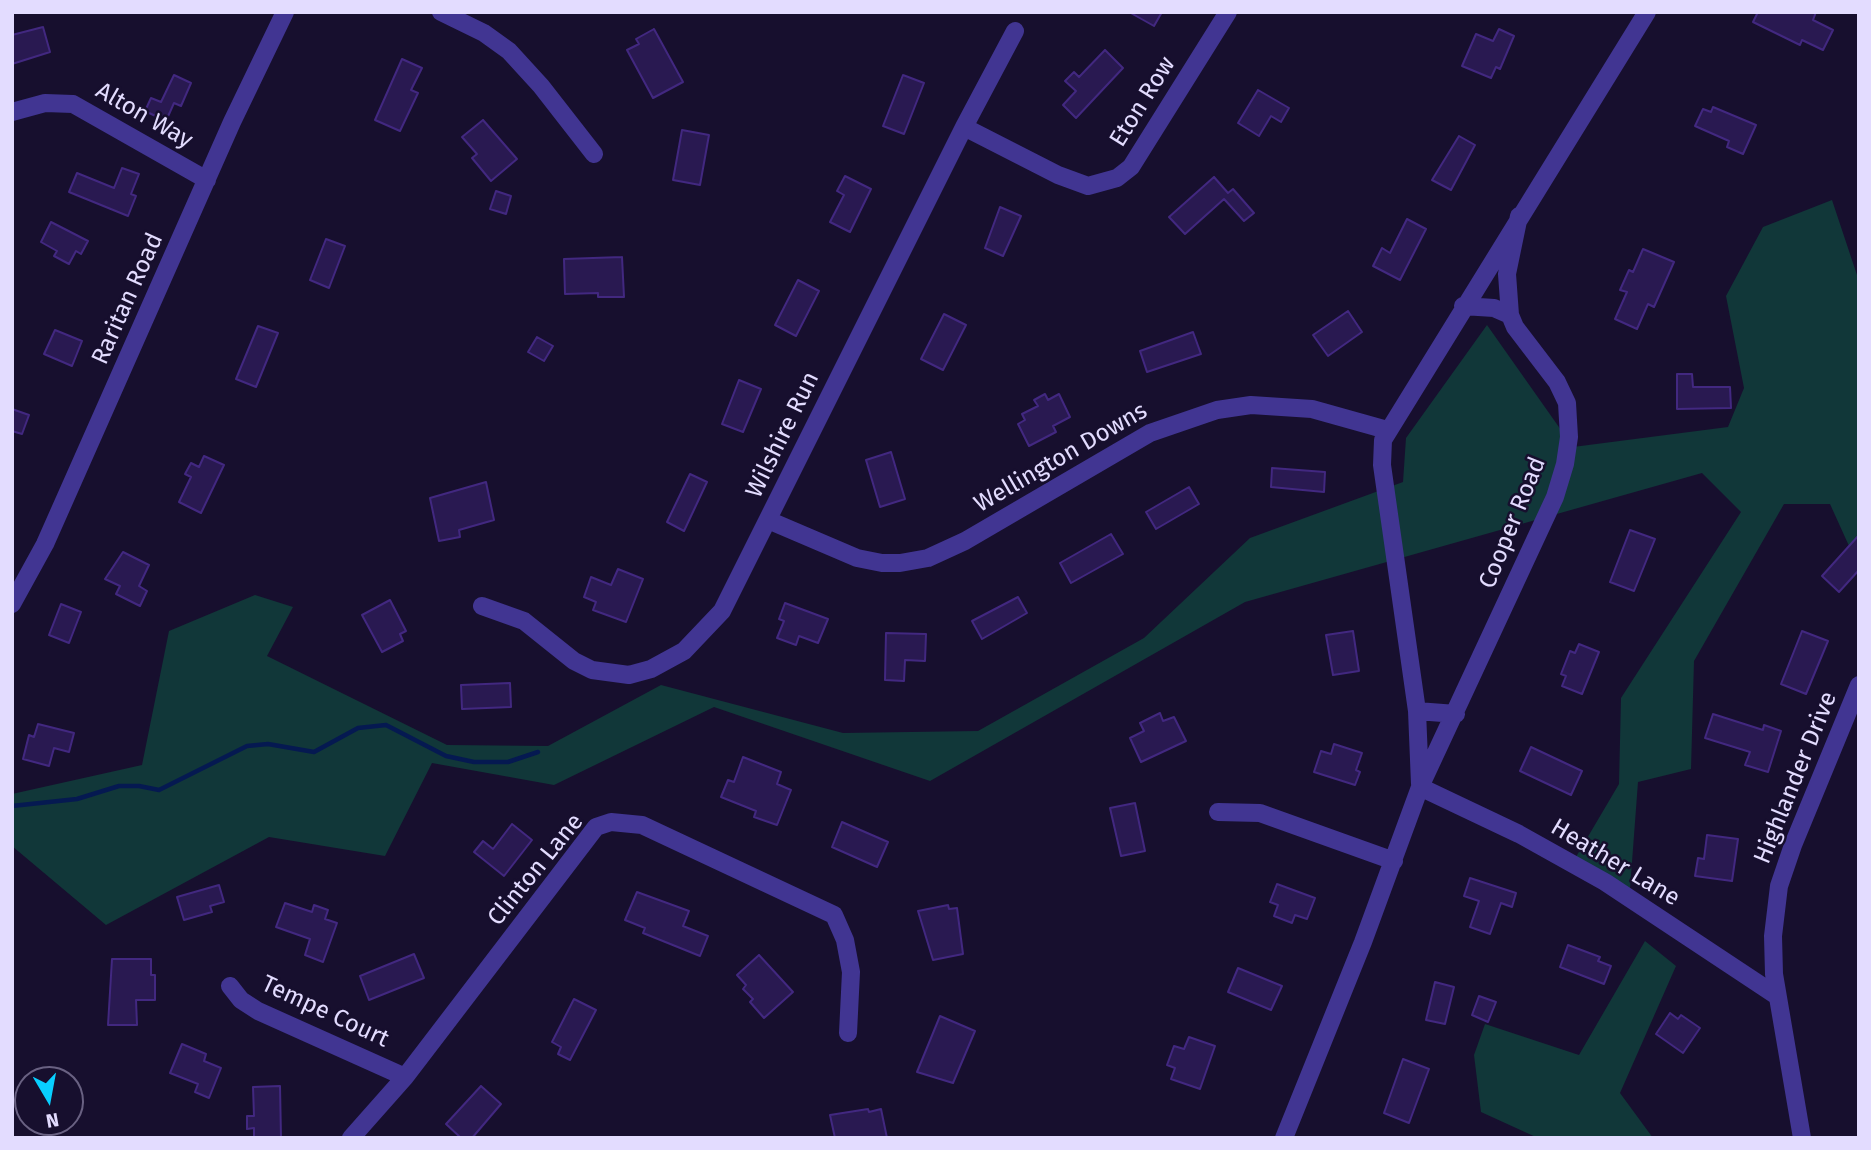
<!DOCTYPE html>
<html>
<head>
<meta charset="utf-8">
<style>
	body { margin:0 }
	#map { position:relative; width:1871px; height:1150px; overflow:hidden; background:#170f2e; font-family:"Fira Sans",sans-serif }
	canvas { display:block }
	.frame { position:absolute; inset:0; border:14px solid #e3dcff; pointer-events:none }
	.north { position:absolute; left:14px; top:1066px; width:70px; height:70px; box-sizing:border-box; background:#170f2e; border:2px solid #696182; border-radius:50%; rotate:170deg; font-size:19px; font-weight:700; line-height:28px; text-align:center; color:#e3dcff }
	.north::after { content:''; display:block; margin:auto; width:24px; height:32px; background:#08cfff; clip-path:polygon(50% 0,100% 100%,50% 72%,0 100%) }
</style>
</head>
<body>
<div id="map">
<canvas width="1871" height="1150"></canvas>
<div class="frame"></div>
<div class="north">N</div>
</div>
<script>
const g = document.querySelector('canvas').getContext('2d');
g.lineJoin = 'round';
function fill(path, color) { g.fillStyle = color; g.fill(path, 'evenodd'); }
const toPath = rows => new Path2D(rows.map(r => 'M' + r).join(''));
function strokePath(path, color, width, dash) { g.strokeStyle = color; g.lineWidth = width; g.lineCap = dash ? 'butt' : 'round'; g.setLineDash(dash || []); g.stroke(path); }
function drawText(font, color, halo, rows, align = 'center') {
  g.font = font + ' "Fira Sans",sans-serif'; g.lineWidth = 5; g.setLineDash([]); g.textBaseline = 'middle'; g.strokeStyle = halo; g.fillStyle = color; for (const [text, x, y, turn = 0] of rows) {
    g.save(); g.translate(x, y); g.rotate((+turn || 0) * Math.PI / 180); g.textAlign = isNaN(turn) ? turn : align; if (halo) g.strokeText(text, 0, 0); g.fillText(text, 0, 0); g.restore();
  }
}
const green = toPath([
	[1832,200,1859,281,1859,568,1830,504,1784,504,1694,661,1691,769,1638,782,1629,902,1573,862,1619,784,1621,698,1741,512,1702,473,1245,602,930,781,714,707,554,785,432,763,385,856,269,837,106,925,12,846,12,794,142,765,169,631,255,595,293,607,267,656,447,745,548,746,661,685,843,733,978,731,1144,638,1250,538,1403,482,1406,438,1487,325,1573,447,1728,427,1744,388,1726,296,1763,227],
	[1645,941,1676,966,1620,1093,1653,1138,1538,1138,1481,1112,1474,1055,1485,1024,1579,1055]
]);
const stream = toPath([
	[12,806,77,799,119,786,139,786,159,790,247,746,268,744,314,752,358,728,386,725,446,756,474,762,508,762,538,752]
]);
const building = toPath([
	[1129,12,1162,12,1154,26,1129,12],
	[1758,12,1816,12,1813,20,1833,30,1823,50,1802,40,1800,45,1753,22,1758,12],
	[43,27,50,52,12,64,12,35,43,27],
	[654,29,683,82,653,98,627,50,639,44,636,39,654,29],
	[1499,29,1514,36,1500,69,1496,67,1491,78,1462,66,1476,34,1493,41,1499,29],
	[1105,50,1123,68,1076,118,1063,105,1076,91,1065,81,1074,72,1079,77,1105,50],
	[402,59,422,68,411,90,418,93,400,131,375,120,402,59],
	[174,75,191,83,181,106,174,103,166,121,145,111,151,98,161,102,174,75],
	[903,75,924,83,904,134,883,126,903,75],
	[1258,90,1289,108,1281,122,1271,116,1259,136,1238,123,1258,90],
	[1713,107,1756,125,1743,154,1727,147,1729,141,1695,126,1703,109,1711,112,1713,107],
	[483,120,517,159,491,181,472,158,477,154,462,137,483,120],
	[682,130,709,135,700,185,673,180,682,130],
	[1459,136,1475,145,1451,190,1432,180,1459,136],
	[122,168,139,174,131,194,136,196,128,216,69,192,77,173,114,188,122,168],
	[845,176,871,189,850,232,830,222,844,195,837,191,845,176],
	[1214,177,1228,193,1233,189,1254,213,1244,221,1224,199,1185,234,1169,217,1214,177],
	[496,191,511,196,506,214,490,209,496,191],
	[1000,207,1021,216,1003,256,985,248,1000,207],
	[1407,219,1426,229,1400,280,1373,266,1382,248,1390,253,1407,219],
	[51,222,88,241,81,254,76,251,69,264,54,256,57,251,41,242,51,222],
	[326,239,345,246,329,288,310,280,326,239],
	[1643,249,1674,262,1654,307,1648,304,1637,329,1615,319,1627,292,1620,290,1629,270,1633,272,1643,249],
	[622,257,624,297,598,297,598,293,565,294,564,259,622,257],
	[798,280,819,291,796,336,775,325,798,280],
	[1348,311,1362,332,1328,356,1313,335,1348,311],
	[944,314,966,325,943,370,921,359,944,314],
	[258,326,278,333,256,387,236,379,258,326],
	[55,330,82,341,72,366,44,354,55,330],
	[1193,332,1201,354,1147,372,1140,351,1193,332],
	[537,337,553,346,544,361,528,352,537,337],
	[1677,374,1692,374,1693,387,1730,387,1731,408,1677,409,1677,374],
	[739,380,761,389,743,432,722,424,739,380],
	[1045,394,1048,400,1059,394,1070,417,1053,426,1056,432,1029,446,1018,424,1025,420,1022,414,1038,406,1034,400,1045,394],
	[12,409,29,415,22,434,12,431,12,409],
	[891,452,905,499,880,507,866,460,891,452],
	[204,456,224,465,201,513,179,502,191,477,185,474,191,463,199,467,204,456],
	[1272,468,1325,472,1324,492,1271,487,1272,468],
	[690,474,707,482,684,531,667,522,690,474],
	[486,482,494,520,459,530,460,537,439,541,430,498,486,482],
	[1189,487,1199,504,1156,529,1146,512,1189,487],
	[1630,530,1655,539,1634,591,1610,582,1630,530],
	[1111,534,1123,554,1071,583,1060,563,1111,534],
	[1859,535,1859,570,1839,592,1822,576,1859,535],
	[123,552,149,565,139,586,147,591,140,606,116,594,120,586,105,579,123,552],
	[618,569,643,579,626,622,593,610,596,602,584,597,591,577,611,585,618,569],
	[1018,597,1027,613,982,639,972,621,1018,597],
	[390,600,406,631,400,634,403,641,382,652,362,615,390,600],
	[785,603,828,619,818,643,799,636,796,645,777,638,784,621,779,619,785,603],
	[61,604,81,612,69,643,49,635,61,604],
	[1353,631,1359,671,1333,675,1326,635,1353,631],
	[1802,631,1828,641,1806,694,1781,684,1802,631],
	[886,633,926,634,925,661,905,660,904,681,885,680,886,633],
	[1579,644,1599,652,1582,694,1562,686,1566,676,1561,674,1570,651,1575,653,1579,644],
	[510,683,511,707,462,709,461,685,510,683],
	[1160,713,1163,721,1174,717,1186,741,1141,762,1130,738,1144,731,1140,723,1160,713],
	[1713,714,1763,730,1764,725,1781,731,1768,772,1745,765,1750,752,1705,738,1713,714],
	[38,724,74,733,69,752,54,748,49,766,23,759,29,735,34,737,38,724],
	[1334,744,1362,753,1356,770,1360,772,1355,785,1314,772,1321,751,1331,754,1334,744],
	[1531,747,1582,771,1571,795,1520,771,1531,747],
	[743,757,781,772,777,784,791,790,777,825,754,817,756,811,721,797,728,780,734,782,743,757],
	[1135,803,1145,851,1121,856,1110,808,1135,803],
	[842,822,888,842,877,867,832,847,842,822],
	[512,824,532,840,504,876,474,852,483,841,493,849,512,824],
	[1707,835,1738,839,1732,881,1695,876,1698,858,1704,859,1707,835],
	[1470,878,1516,893,1512,907,1501,903,1490,934,1470,927,1479,901,1464,896,1470,878],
	[1277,884,1315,898,1307,919,1295,915,1292,923,1274,916,1278,905,1270,902,1277,884],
	[219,885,224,902,210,906,212,912,184,920,177,897,219,885],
	[637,892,689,911,683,926,708,936,700,956,643,933,645,928,625,920,637,892],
	[285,903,312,912,314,905,328,910,325,919,337,923,323,962,305,955,310,939,276,927,285,903],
	[948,905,949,909,957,908,963,954,933,960,918,911,948,905],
	[1568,945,1600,957,1598,961,1611,966,1604,984,1560,967,1568,945],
	[414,954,424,978,369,1000,360,976,414,954],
	[759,955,793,992,764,1018,750,1002,753,999,743,989,746,985,737,975,759,955],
	[112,959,151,959,151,975,155,975,155,1000,136,1000,137,1025,108,1025,112,959],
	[1238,968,1282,986,1271,1010,1228,992,1238,968],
	[1435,982,1454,987,1445,1024,1426,1020,1435,982],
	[1479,996,1496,1002,1488,1022,1472,1015,1479,996],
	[574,999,596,1010,570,1060,558,1054,561,1047,552,1042,574,999],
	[1670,1013,1678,1019,1681,1015,1700,1028,1683,1053,1656,1034,1670,1013],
	[940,1016,975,1031,953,1083,917,1072,940,1016],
	[1189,1037,1215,1046,1200,1089,1171,1079,1175,1068,1167,1065,1174,1046,1184,1049,1189,1037],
	[182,1044,206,1054,204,1061,221,1068,209,1098,195,1092,198,1084,170,1073,182,1044],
	[1403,1059,1429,1069,1409,1123,1384,1113,1403,1059],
	[280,1086,281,1138,254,1138,254,1128,247,1129,247,1116,254,1116,253,1087,280,1086],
	[481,1086,501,1104,472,1138,461,1138,446,1124,481,1086],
	[868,1109,869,1112,881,1109,887,1138,835,1138,830,1115,868,1109]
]);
const minor = toPath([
	[441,12,484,33,509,51,541,86,594,154],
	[12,112,45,103,73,104,207,180],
	[964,127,1058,175,1088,186,1117,178,1131,167,1228,12],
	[1463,306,1494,308,1510,315],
	[768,520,857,558,882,563,900,563,928,558,965,541,1150,433,1217,410,1251,405,1312,409,1387,430],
	[12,604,45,544,232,122,285,12],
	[482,606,524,621,574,661,592,670,629,675,651,669,684,651,722,611,964,127,1015,31],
	[1417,711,1456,714],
	[1420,784,1417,711,1382,465,1383,440,1647,12],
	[1420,787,1519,834,1605,882,1777,996],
	[1218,812,1260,813,1394,861],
	[230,986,241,1000,258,1011,405,1077],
	[351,1138,405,1077,596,827,611,822,642,825,834,915,845,940,851,972,848,1033],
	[1284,1138,1363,942,1420,787,1555,497,1565,464,1569,437,1567,403,1557,382,1515,327,1510,315,1507,274,1519,216],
	[1802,1138,1774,974,1773,936,1779,886,1793,845,1859,685]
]);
const streetNames = [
	["Eton Row",1143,102,-58],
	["Alton Way",144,116,30],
	["Raritan Road",128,299,-66],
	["Wilshire Run",783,435,-64],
	["Wellington Downs",1061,458,-30],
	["Cooper Road",1513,523,-68],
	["Highlander Drive",1796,778,-68],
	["Heather Lane",1615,863,31],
	["Clinton Lane",536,870,-51],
	["Tempe Court",325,1012,25]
];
fill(green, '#113739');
strokePath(stream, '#051951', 4.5);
fill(building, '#291951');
strokePath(building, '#422880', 2);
strokePath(minor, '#413592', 18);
drawText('24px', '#e3dcff', '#170f2e', streetNames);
</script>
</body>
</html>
